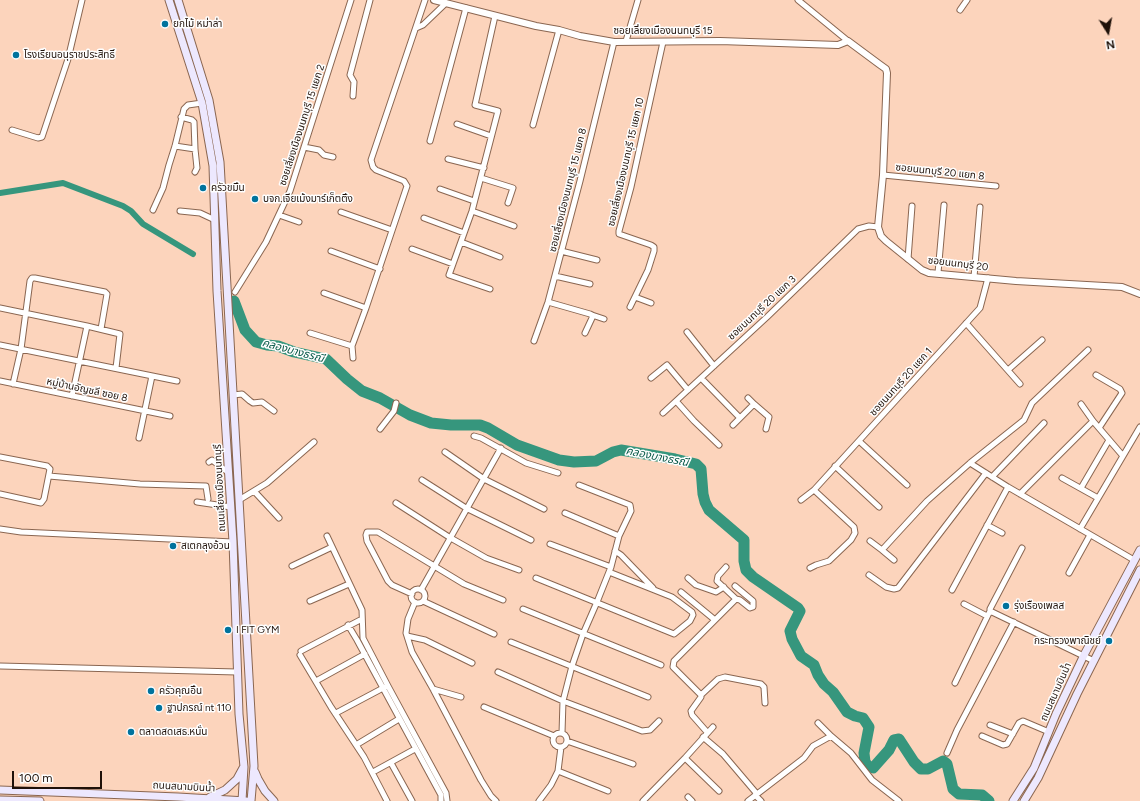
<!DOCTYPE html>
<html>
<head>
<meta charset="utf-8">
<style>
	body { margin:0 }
	#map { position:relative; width:1140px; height:801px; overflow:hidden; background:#fcd4bc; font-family:Figtree,sans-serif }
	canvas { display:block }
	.north { position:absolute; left:1088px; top:12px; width:40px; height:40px; -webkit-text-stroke:3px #fefefe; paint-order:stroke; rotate:169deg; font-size:11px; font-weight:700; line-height:16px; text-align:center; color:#1f1109 }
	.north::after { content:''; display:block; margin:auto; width:14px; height:18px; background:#1f1109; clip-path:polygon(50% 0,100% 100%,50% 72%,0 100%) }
	.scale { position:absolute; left:12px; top:771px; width:90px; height:18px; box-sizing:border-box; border:2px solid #1f1109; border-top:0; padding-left:5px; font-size:12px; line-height:14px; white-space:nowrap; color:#1f1109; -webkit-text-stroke:3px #fefefe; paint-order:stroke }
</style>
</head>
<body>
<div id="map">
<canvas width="1140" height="801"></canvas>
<div class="north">N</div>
<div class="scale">100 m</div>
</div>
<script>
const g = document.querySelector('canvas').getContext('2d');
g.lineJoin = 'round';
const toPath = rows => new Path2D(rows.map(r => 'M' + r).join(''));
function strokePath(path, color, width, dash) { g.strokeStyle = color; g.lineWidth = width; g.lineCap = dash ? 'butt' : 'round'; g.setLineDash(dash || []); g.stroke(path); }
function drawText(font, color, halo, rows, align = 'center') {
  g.font = font + ' Figtree,"Noto Sans Thai",sans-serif'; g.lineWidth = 3; g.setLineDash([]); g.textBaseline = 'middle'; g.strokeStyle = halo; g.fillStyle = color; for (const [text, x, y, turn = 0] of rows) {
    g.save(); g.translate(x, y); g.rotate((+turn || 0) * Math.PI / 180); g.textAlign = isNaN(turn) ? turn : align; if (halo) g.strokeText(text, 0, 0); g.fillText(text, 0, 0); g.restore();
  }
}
const canal = toPath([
	[0,193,63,183,123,206,131,211,143,224,193,254]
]);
const river = toPath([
	[234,301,245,330,256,342,267,345,278,346,294,352,326,359,347,379,362,391,380,398,410,415,431,423,451,425,480,425,488,428,517,445,559,460,574,462,596,461,613,452,621,450,675,459,696,464,701,469,703,494,705,502,709,510,744,540,744,561,746,570,753,577,798,608,800,611,790,631,792,639,801,656,814,665,818,675,824,684,833,692,847,712,855,716,863,718,869,727,864,753,865,762,868,766,873,768,889,750,894,740,899,739,914,762,921,769,928,769,943,761,947,764,953,789,959,794,982,795,989,801]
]);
const minor = toPath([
	[798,0,848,41],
	[960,10,967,0],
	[416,28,423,25,446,3],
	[626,41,638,0],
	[353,96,354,82,350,75,370,0],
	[181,117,192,120,194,122,195,149],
	[457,124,491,136],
	[533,125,559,30],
	[12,130,38,138,42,137,68,59,82,0],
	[430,141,466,8],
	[175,146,195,149,197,168,195,172],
	[304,147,319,150,324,155,333,157],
	[448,159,484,168],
	[883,175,996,186],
	[481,178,513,188,508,203],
	[440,189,474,201],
	[153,210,163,188,169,165,175,146,184,109,188,105,202,103],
	[180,211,200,213,215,220],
	[472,211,514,226],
	[341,212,392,230],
	[279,215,299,222],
	[424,218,464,233],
	[461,242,500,257],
	[412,249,453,264],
	[331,251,380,269],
	[561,251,597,260],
	[908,259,912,206],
	[938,273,944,205],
	[555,276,590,284],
	[974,277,980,207],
	[490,289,449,275,472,211,498,111,475,105,495,16],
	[235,292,266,242,290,191,351,0],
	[324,293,366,308],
	[635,297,651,303],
	[548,302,590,314,592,315,592,318,585,333],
	[630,307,648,270,654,251,654,247,651,245,622,235,619,234,619,231,631,187,663,42],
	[0,308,87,326,120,334,116,368],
	[592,315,604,319],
	[966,323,1020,384],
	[687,332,714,366],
	[310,333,352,346,366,308,407,186,404,181,376,170,373,167,371,160,425,0],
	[534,341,548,302,580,181,614,42],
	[0,345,177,381],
	[352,346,353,358],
	[1008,370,1042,340],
	[1096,375,1120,389,1122,393,1099,428],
	[651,378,667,365,688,390],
	[701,378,740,418],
	[0,381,170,416],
	[13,384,21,349,30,281,32,278,35,278,105,292,107,294,101,329],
	[233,395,242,394,250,401,253,403,262,402,274,411],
	[72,396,87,326],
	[676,401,694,421,719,445],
	[754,404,769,417,766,429],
	[1081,404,1093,421,1123,456],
	[663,413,767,317,858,229,869,226,878,227],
	[733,425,754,404,748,398],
	[380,429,394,411,396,403],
	[474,436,481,438,526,463,558,473],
	[139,438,152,376],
	[859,441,907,485],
	[445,452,484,479,544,509],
	[0,457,47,466,50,469,44,499,41,503,0,494],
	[209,462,212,460,229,473],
	[970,463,1008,487,1134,560],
	[835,466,879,507],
	[49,476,140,484,206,486,208,499],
	[992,477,1044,423],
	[1062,478,1098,498],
	[422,480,466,508,531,540],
	[1081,488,1109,440],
	[254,491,279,518],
	[1020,494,1093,421],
	[239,500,267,483,314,442],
	[801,500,814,490,980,308,988,278],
	[197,502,231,507],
	[396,503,449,537,486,558,519,570],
	[565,513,619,536],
	[987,525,1002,533],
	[0,529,21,532,233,542],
	[1080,529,1140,427],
	[327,536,362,610,363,638,388,686,446,793,447,801],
	[870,541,882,550],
	[550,544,611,567],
	[615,551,621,555,653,588],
	[894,560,882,550,927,501,970,463,1024,420,1032,403,1088,350],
	[292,566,332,547],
	[726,567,718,576,717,581,736,599],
	[810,568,816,565,829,561,851,540,855,533,854,527,814,490],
	[1069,573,1090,535],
	[869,575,886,587,894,589,898,588,986,473],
	[536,578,674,634,690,621,693,615,692,612,672,597,609,572],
	[688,578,696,585,716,592,724,587],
	'411 596a7 7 0 1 1 14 0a7 7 0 1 1-14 0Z',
	[421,590,501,448],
	[952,590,1008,487],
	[681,592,715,620],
	[412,594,392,585,388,581,367,541,366,535,367,532,378,532,464,584,503,600],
	[310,601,349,584],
	[423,601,494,634],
	[415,602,408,619,406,633,412,652,433,689,481,780,491,796,496,801],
	[964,604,987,616],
	[523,609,661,665],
	[990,611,1094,661],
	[348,625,357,640,441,795,441,801],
	[407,636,425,640,472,663],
	[511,642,648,697],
	[301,651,362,619],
	[300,655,331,707,364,757,387,801],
	[0,666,237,672],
	[498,672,563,701,642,731,650,730,659,721],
	[316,681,365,654],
	[955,683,990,611,990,609,1022,548],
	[433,689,461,697],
	[701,695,718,679,725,677,761,684,764,687,765,703],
	[484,707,554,736],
	[336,713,385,687],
	[818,723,831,736],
	[990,725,1013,734],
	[707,732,692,715,691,711,701,697,701,695,673,667,674,661,736,599,740,600,750,608,753,607,753,601,735,586],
	'553 740a7 7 0 1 1 14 0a7 7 0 1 1-14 0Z',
	[562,733,563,701,572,666,583,634,597,602,611,567,619,536,631,511,630,505,579,485],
	[982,736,1003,745,1007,744,1019,723,1023,721,1049,732],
	[703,737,723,754,757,794],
	[567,741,633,764],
	[356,745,399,719],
	[947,753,957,730,1014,622],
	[685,758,719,791],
	[391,763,412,801],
	[558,771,608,791],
	[373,772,415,749],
	[755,795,761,801],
	[688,797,692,801],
	[539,801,551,785,558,771,561,747],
	[643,801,685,758,713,727],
	[748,801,804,758,813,746,831,736,851,753,872,780,899,801]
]);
const tertiary = toPath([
	[434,0,536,26,559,30,580,36,614,42,720,41,838,45,848,41,879,64,886,69,887,73,883,175,878,227,881,236,886,241,922,270,929,273,1016,281,1122,287,1140,294]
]);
const secondary = toPath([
	[169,0,202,103,213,166,217,291,233,542,239,714,244,767,242,801],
	[178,0,209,100,220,162,254,766,251,801],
	[255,772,258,779,265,791,274,801],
	[0,790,178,797,246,801],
	[210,797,225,790,237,779,243,768],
	[0,800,40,801],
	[1013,801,1034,768,1056,714,1084,655,1140,550],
	[1024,801,1038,778,1077,694,1140,570]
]);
const markers = [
	[165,24,4,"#00739d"],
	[16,55,4,"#00739d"],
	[203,188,4,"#00739d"],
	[255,199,4,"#00739d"],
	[173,546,4,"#00739d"],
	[1006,606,4,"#00739d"],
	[228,630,4,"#00739d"],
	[1109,641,4,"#00739d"],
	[151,691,4,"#00739d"],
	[159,708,4,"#00739d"],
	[131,732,4,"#00739d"]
];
const poiNames = [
	["ยกไม้ หม่าล่า",173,24],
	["โรงเรียนอนุราชประสิทธิ์",24,55],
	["ครัวขมิ้น",211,188],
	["บจก.เจียเม้งมาร์เก็ตติ้ง",263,199],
	["สเตกลุงอ้วน",181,546],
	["รุ่งเรืองเพลส",1014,606],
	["I FIT GYM",236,630],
	["กระทรวงพาณิชย์",1101,641,"right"],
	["ครัวคุณอิ้น",159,691],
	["ฐาปกรณ์ nt 110",167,708],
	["ตลาดสดเสธ.หนั่น",139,732]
];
const streetNames = [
	["ซอยเลี่ยงเมืองนนทบุรี 15",663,31],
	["ซอยเลี่ยงเมืองนนทบุรี 15 แยก 2",302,125,-72],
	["ซอยเลี่ยงเมืองนนทบุรี 15 แยก 10",626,162,-77],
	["ซอยนนทบุรี 20 แยก 8",940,172,6],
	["ซอยเลี่ยงเมืองนนทบุรี 15 แยก 8",568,190,-76],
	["ซอยนนทบุรี 20",958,264,7],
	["ซอยนนทบุรี 20 แยก 3",762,308,-43],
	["ซอยนนทบุรี 20 แยก 1",901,382,-48],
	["หมู่บ้านอัญชลี ซอย 8",87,390,12],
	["ถนนเลี่ยงเมืองนนทบุรี",220,488,-93],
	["ถนนสนามบินน้ำ",1056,692,-66],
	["ถนนสนามบินน้ำ",184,787,3]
];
const waterNames = [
	["คลองบางธรณี",293,351,15],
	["คลองบางธรณี",657,457,11]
];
strokePath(canal, '#36967d', 6);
strokePath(river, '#36967d', 11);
strokePath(minor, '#8a6651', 7);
strokePath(tertiary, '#8a6651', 8);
strokePath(secondary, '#8a6651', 9);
strokePath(minor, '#fff', 5);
strokePath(tertiary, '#fff', 6);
strokePath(secondary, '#ede8fe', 7);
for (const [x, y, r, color] of markers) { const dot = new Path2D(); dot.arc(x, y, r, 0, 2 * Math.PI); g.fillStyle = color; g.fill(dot); strokePath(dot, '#fefefe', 1.5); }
drawText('10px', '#1f1109', '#fefefe', poiNames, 'left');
drawText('10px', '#1f1109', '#fefefe', streetNames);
drawText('italic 11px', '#065847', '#fefefe', waterNames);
</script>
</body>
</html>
